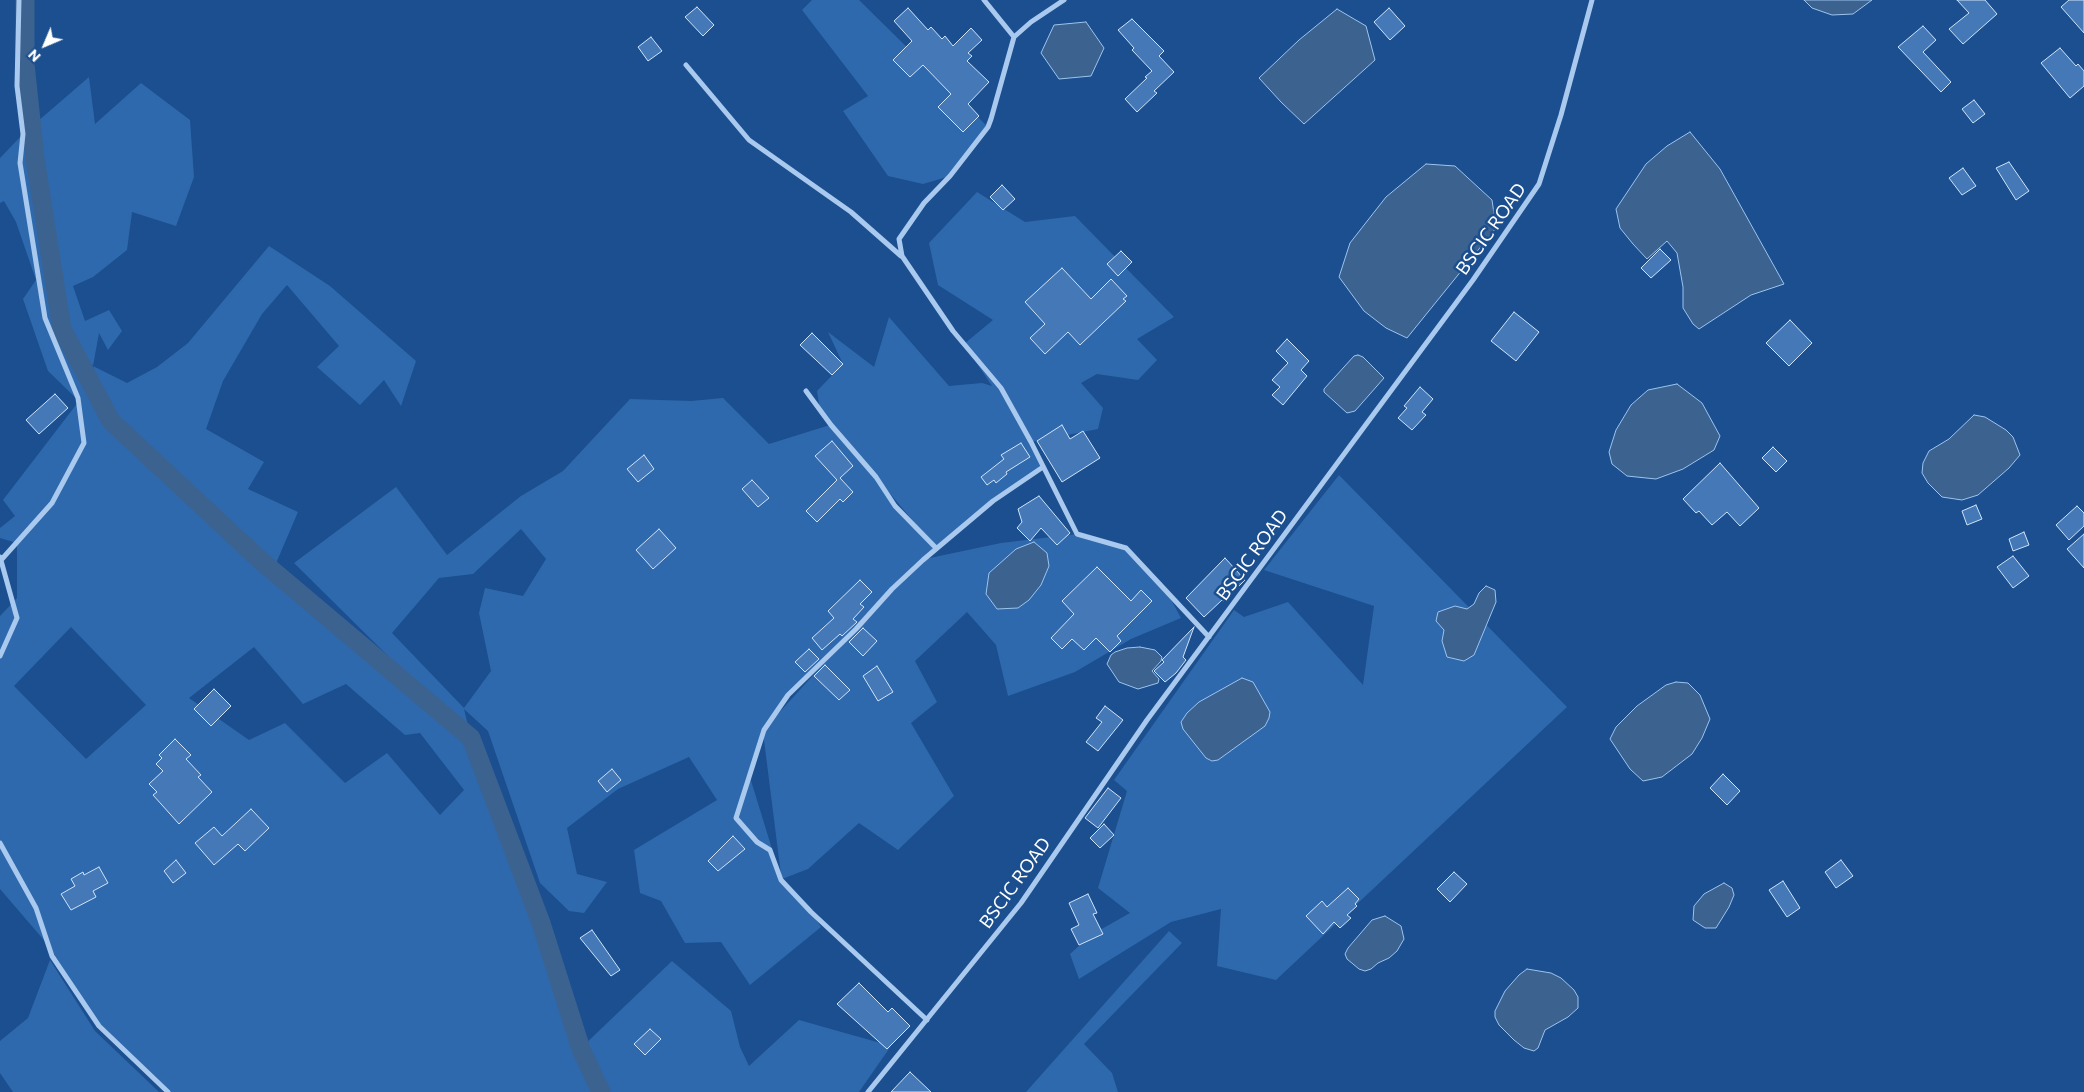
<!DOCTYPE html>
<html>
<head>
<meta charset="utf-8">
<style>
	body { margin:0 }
	#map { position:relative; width:2084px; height:1092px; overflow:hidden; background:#1b4f8f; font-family:Commissioner,sans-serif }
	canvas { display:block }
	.north { position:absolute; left:20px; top:20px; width:50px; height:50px; -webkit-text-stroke:4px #1b4f8f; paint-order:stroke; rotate:225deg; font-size:14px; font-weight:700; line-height:20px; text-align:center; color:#fff }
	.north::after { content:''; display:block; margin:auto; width:18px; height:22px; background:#fff; clip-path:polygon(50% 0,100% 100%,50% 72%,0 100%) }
</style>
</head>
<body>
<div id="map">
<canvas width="2084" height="1092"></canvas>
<div class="north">N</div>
</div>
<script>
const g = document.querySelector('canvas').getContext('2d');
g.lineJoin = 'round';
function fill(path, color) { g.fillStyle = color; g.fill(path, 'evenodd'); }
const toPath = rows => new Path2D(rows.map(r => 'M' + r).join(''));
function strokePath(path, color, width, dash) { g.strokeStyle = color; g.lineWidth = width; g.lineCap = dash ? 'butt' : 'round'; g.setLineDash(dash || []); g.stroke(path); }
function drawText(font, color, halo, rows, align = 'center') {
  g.font = font + ' Commissioner,sans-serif'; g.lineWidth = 5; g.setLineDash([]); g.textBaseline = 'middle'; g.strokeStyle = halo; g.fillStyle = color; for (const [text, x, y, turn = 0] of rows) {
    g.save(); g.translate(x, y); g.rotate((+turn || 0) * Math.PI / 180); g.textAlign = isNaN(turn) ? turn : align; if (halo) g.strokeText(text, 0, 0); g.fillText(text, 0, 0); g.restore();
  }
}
const green = toPath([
	[812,0,859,0,988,127,950,176,923,184,888,176,843,111,868,96,802,10],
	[89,77,95,124,141,83,190,120,194,177,176,226,132,212,127,250,93,277,73,286,85,321,109,310,122,331,108,350,99,333,93,366,127,383,157,367,188,343,269,246,330,286,416,361,401,406,384,380,360,405,317,367,339,346,287,285,262,314,223,381,206,429,264,462,248,489,298,512,274,568,464,731,294,563,396,487,447,555,521,496,563,471,630,399,691,401,723,398,769,444,830,425,820,410,817,391,843,364,828,332,874,367,889,317,949,386,982,383,992,386,964,344,993,320,938,285,929,243,977,192,1025,222,1075,216,1174,317,1137,339,1157,360,1138,380,1097,374,1081,383,1103,408,1098,429,1031,442,1043,467,1001,495,925,559,1001,543,1077,534,1126,548,1162,583,1181,618,1131,639,1075,672,1008,696,996,645,967,612,915,661,937,702,911,723,954,796,898,850,859,823,808,869,782,879,811,912,821,927,750,985,721,942,685,943,661,901,640,893,634,850,717,800,689,757,618,789,567,828,577,874,607,882,584,913,569,911,540,883,488,731,464,709,471,738,541,923,581,1048,672,961,731,1011,740,1047,749,1066,799,1020,891,1046,859,1092,168,1092,99,1026,49,946,0,889,0,616,17,598,17,543,0,538,0,528,15,516,3,500,79,401,48,371,23,299,36,280,16,222,4,201,0,203,0,158,23,134],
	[64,332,93,366,109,417],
	[881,483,930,541,895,506],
	[521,529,546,559,523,596,485,588,479,613,491,671,464,708,392,633,439,578,473,574],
	[71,627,146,705,86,759,14,686],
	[847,638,767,726,788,695],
	[254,647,303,704,346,684,405,735,420,733,464,790,440,815,387,753,345,783,285,723,249,740,189,698],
	[763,732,781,875,780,875,749,774],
	[1339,475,1567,707,1276,980,1217,966,1221,909,1171,922,1079,979,1070,954,1091,935,1130,913,1098,888,1127,791,1114,780,1234,610,1244,617,1288,602,1363,685,1374,606,1264,570],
	[1169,931,1182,943,1084,1044,1112,1073,1118,1092,1026,1092],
	[50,960,95,1031,159,1092,13,1092,0,1073,0,1041,28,1018]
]);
const water = toPath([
	[1804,0,1872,0,1853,14,1832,15,1812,8,1804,0],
	[1337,9,1366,26,1375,60,1304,124,1281,102,1259,78,1299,40,1337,9],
	[1086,22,1104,48,1091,76,1059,79,1041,53,1054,25,1086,22],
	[1690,132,1720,169,1784,284,1751,295,1699,329,1693,324,1683,308,1683,287,1677,253,1667,241,1647,259,1633,244,1620,228,1616,209,1646,164,1667,146,1690,132],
	[1426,164,1455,166,1492,200,1496,228,1407,338,1386,328,1364,311,1339,277,1350,243,1386,197,1426,164],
	[1358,355,1363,357,1384,378,1355,411,1347,413,1324,392,1324,389,1354,356,1358,355],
	[1677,384,1702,403,1720,436,1714,450,1683,469,1656,479,1627,476,1612,464,1609,452,1616,430,1631,405,1648,390,1677,384],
	[1974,415,1985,417,2006,430,2013,437,2020,455,2009,468,1978,495,1962,500,1942,497,1928,483,1922,473,1923,463,1929,451,1949,439,1974,415],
	[1034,542,1047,553,1049,566,1041,585,1029,600,1018,608,997,609,986,594,989,573,1016,549,1034,542],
	[1486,586,1495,590,1496,602,1474,655,1464,661,1447,657,1442,641,1444,630,1436,621,1438,612,1455,606,1467,609,1474,604,1479,593,1486,586],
	[1140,647,1155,650,1162,657,1161,661,1152,671,1159,679,1158,683,1138,689,1119,682,1107,664,1111,655,1115,652,1127,648,1140,647],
	[1242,678,1253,682,1270,712,1269,718,1265,726,1218,760,1212,761,1206,758,1183,729,1181,722,1187,713,1199,702,1242,678],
	[1676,682,1688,683,1700,695,1710,719,1702,738,1692,754,1662,777,1643,781,1630,769,1610,739,1616,727,1637,706,1666,685,1676,682],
	[1724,883,1732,888,1734,895,1729,907,1716,928,1705,928,1693,920,1694,906,1704,894,1724,883],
	[1385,916,1401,926,1404,939,1397,951,1389,958,1378,963,1371,969,1365,971,1359,969,1347,959,1345,954,1348,948,1372,920,1385,916],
	[1527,969,1551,973,1561,978,1574,990,1578,997,1578,1008,1568,1017,1545,1030,1538,1048,1534,1051,1524,1048,1514,1040,1499,1025,1495,1017,1495,1011,1505,991,1519,975,1527,969]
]);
const canal = toPath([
	[25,0,25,64,35,158,62,329,111,421,259,559,471,738,541,923,581,1049,601,1092]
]);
const building = toPath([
	[1957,0,1985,0,1997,14,1963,44,1949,29,1969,13,1957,0],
	[2069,0,2084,0,2084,33,2061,7,2069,0],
	[697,7,714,25,703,36,685,17,697,7],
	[908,8,928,30,931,27,942,39,945,36,953,46,971,28,982,40,968,53,972,56,967,61,989,82,968,104,979,116,963,132,938,107,951,94,923,65,910,77,893,60,912,41,894,21,908,8],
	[1389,8,1405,26,1390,40,1374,22,1389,8],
	[1132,19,1164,51,1159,56,1174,72,1154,91,1157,93,1137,112,1125,99,1147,78,1145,77,1152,71,1132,50,1134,48,1118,30,1132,19],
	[1923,26,1936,40,1923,52,1951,82,1941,92,1898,47,1923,26],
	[651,37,662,51,648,61,638,47,651,37],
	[2060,48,2076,66,2078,64,2084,71,2084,86,2070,98,2041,63,2060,48],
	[1974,100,1985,114,1973,123,1962,109,1974,100],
	[2009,162,2029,191,2016,200,1996,168,2009,162],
	[1963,168,1976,186,1962,195,1949,178,1963,168],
	[1002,185,1015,199,1003,210,990,197,1002,185],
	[1660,249,1671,260,1651,278,1641,268,1660,249],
	[1121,251,1132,262,1118,276,1107,264,1121,251],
	[1062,268,1091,299,1111,279,1127,296,1123,299,1126,301,1080,345,1068,332,1045,354,1030,338,1045,324,1025,302,1062,268],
	[1514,312,1539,332,1516,361,1491,341,1514,312],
	[1790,320,1812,343,1789,366,1766,343,1790,320],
	[812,333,843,364,832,375,800,345,812,333],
	[1287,339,1309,361,1301,370,1307,376,1283,405,1272,395,1280,387,1272,380,1288,363,1276,351,1287,339],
	[1420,387,1433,399,1422,412,1426,415,1412,430,1398,418,1407,408,1404,406,1420,387],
	[55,394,68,408,39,434,26,420,55,394],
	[1062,425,1070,439,1083,431,1100,458,1062,482,1037,441,1062,425],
	[832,441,853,466,840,478,853,492,843,502,840,499,817,522,806,511,837,480,815,456,832,441],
	[1021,443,1030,457,1006,472,1007,474,996,483,994,480,987,485,981,477,1004,459,1001,455,1021,443],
	[1773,447,1787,461,1776,472,1762,458,1773,447],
	[644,455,654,469,638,482,627,469,644,455],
	[1720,463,1759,508,1740,526,1727,512,1712,525,1699,511,1696,513,1683,499,1720,463],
	[752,480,769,498,758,507,742,489,752,480],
	[1039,496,1070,533,1057,545,1041,528,1030,541,1017,528,1022,522,1018,509,1039,496],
	[1976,505,1982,519,1967,525,1962,511,1976,505],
	[2077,506,2084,513,2084,526,2069,540,2056,525,2077,506],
	[659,529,676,548,653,569,636,550,659,529],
	[2024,532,2029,545,2013,551,2009,539,2024,532],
	[2084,534,2084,568,2067,549,2084,534],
	[2013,556,2029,576,2013,588,1997,567,2013,556],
	[1225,558,1245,580,1224,601,1222,600,1204,617,1186,598,1225,558],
	[1097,567,1131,601,1141,590,1152,601,1117,636,1121,641,1110,652,1096,638,1084,650,1072,639,1062,649,1051,638,1074,614,1062,601,1097,567],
	[860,580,872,592,860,604,864,607,853,619,857,622,842,636,840,634,822,650,812,638,834,618,828,611,860,580],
	[1194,627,1183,657,1186,660,1176,673,1165,682,1154,671,1164,662,1162,660,1194,627],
	[863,628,877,641,863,656,849,642,863,628],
	[809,649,819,659,805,672,795,662,809,649],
	[825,665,850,690,839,700,814,676,825,665],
	[877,666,893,692,878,701,863,676,877,666],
	[214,689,231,706,211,726,194,709,214,689],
	[1105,706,1123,720,1098,751,1086,742,1102,722,1096,718,1105,706],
	[175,739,191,755,186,759,201,775,198,777,212,792,179,824,153,795,157,792,149,784,163,771,156,764,162,758,159,755,175,739],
	[612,769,621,780,607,792,598,781,612,769],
	[1723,774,1740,791,1727,805,1710,788,1723,774],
	[1108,788,1121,798,1098,828,1085,818,1108,788],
	[251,809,269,828,245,851,238,844,214,865,195,843,214,827,222,836,251,809],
	[1104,824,1114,835,1100,848,1090,838,1104,824],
	[733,836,745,849,718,871,708,861,733,836],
	[176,860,186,873,173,883,164,871,176,860],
	[1841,860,1853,876,1836,888,1825,872,1841,860],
	[99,867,108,883,93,891,96,897,71,910,61,894,75,886,71,879,83,872,84,875,99,867],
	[1454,872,1467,884,1450,902,1437,889,1454,872],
	[1783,881,1800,908,1787,917,1769,890,1783,881],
	[1348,888,1359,899,1355,904,1357,906,1347,915,1351,918,1340,928,1334,922,1323,934,1306,916,1322,901,1327,907,1348,888],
	[1088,894,1097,913,1093,914,1103,934,1079,945,1071,929,1079,925,1069,903,1088,894],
	[592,930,620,970,611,976,580,938,592,930],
	[859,983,888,1012,892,1008,910,1026,887,1049,837,1004,859,983],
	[650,1029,661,1039,645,1055,634,1044,650,1029],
	[910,1072,931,1092,891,1092,910,1072]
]);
const street = toPath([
	[984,0,1014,37,991,119,988,127,950,176,924,203,899,239,902,256,953,331,1001,388,1031,442,1077,534,1126,548,1209,637],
	[1014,37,1031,22,1064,0],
	[686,65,749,140,851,212,901,256],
	[806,391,831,425,876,477,895,506,936,548],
	[2,559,52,503,84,443,78,398,45,318,20,163,23,134,17,86,19,0],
	[0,656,17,618,0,557],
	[0,843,36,908,52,956,99,1026,168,1092],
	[927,1020,811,912,781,880,770,850,757,842,736,818,764,730,788,695,856,629,892,589,923,560,993,501,1043,467],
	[868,1092,1021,903,1147,720,1473,280,1539,184,1561,115,1592,0]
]);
const streetNames = [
	["BSCIC ROAD",1491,229,-55],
	["BSCIC ROAD",1252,555,-54],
	["BSCIC ROAD",1015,883,-54]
];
fill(green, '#2e69ad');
fill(water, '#3c6290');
strokePath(water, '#9cc4f0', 1);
strokePath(canal, '#3c6290', 19);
fill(building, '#4478b7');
strokePath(building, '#cfe3fa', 1);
strokePath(street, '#a9c9ee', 5);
drawText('18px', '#fff', '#1b4f8f', streetNames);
</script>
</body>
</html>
